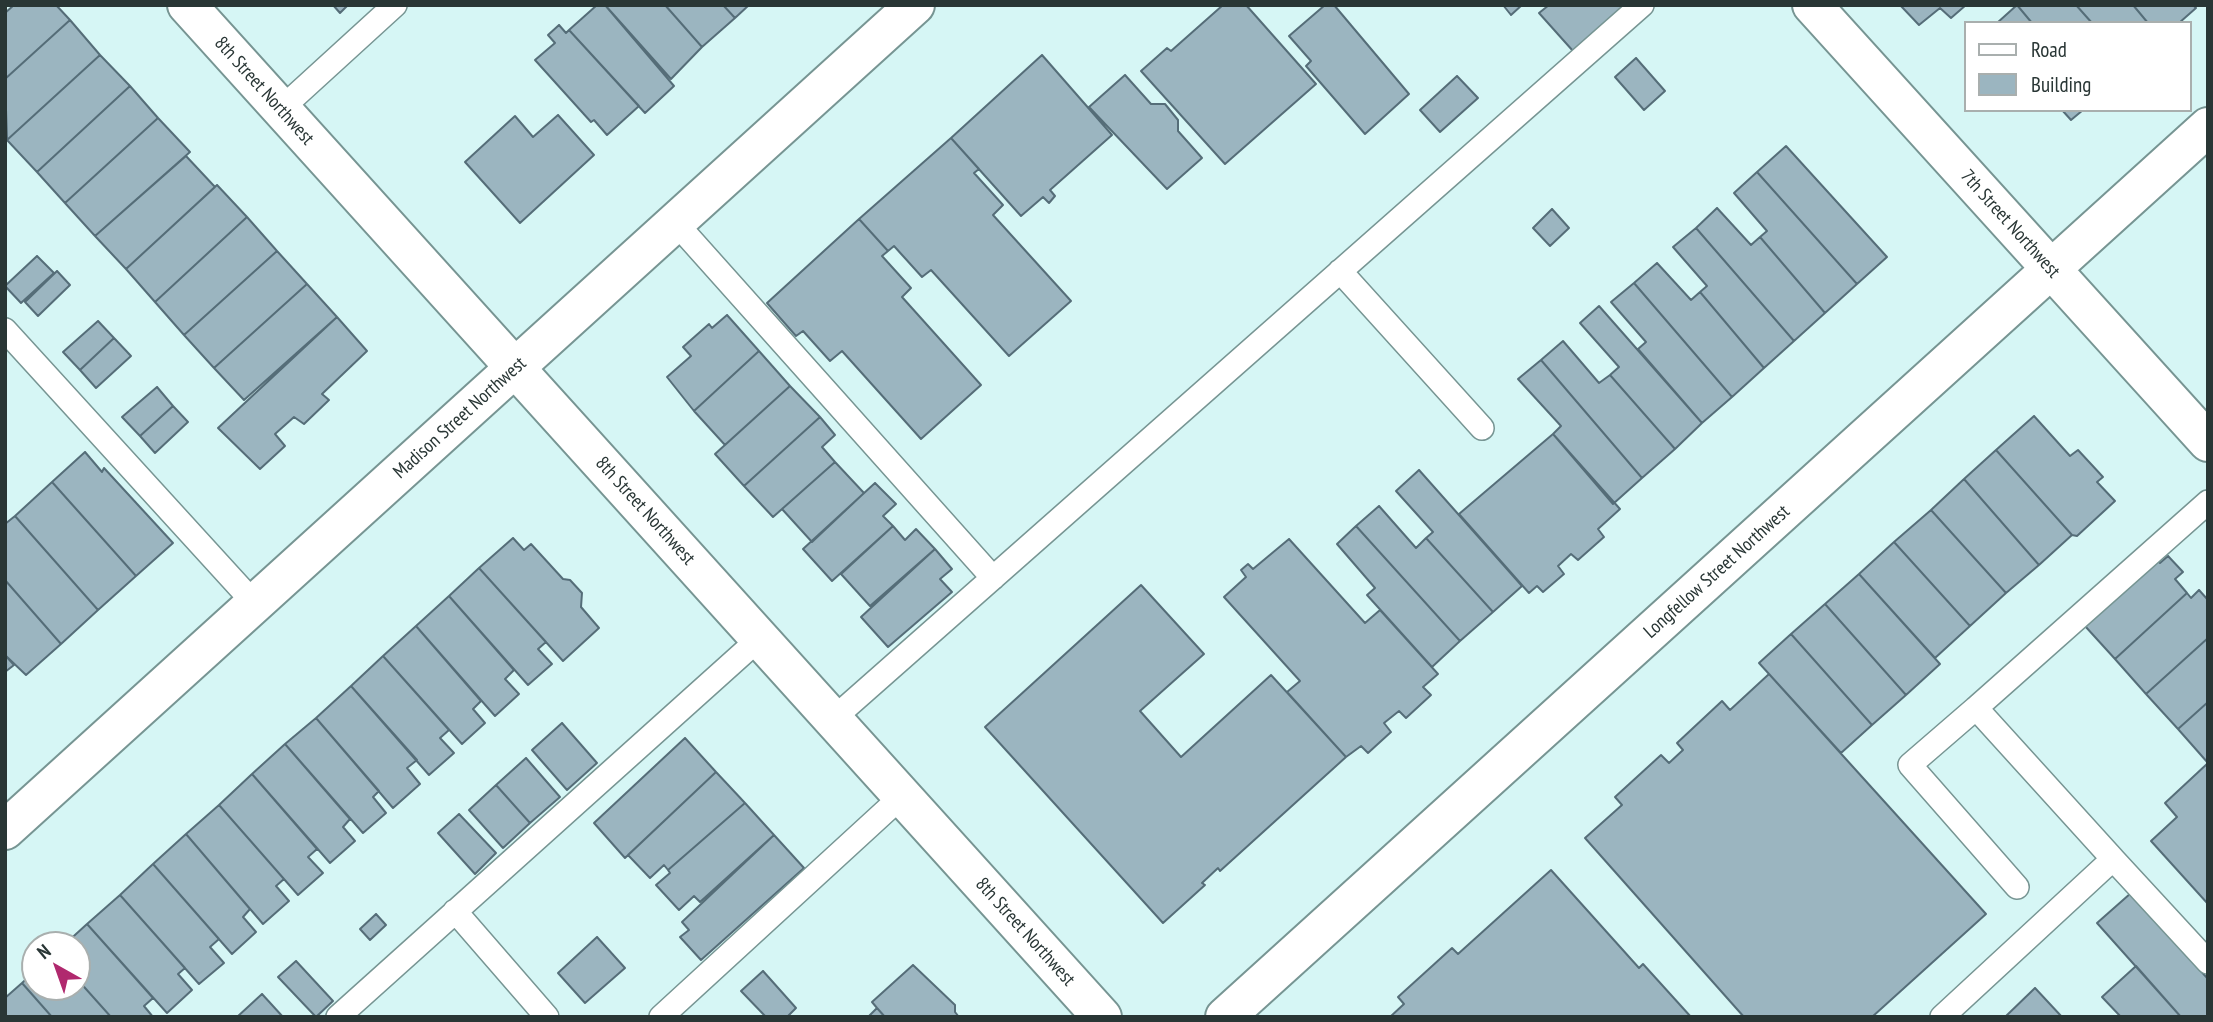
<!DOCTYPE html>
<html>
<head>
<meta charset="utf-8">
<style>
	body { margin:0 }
	#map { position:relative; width:2213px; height:1022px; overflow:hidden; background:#d6f6f5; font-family:"PT Sans Narrow",sans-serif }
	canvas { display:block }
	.frame { position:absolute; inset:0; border:7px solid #293635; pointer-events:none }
	.legend { position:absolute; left:1964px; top:21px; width:228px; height:91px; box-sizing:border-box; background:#fff; border:2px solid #a9afae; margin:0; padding:9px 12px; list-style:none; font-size:21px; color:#293635 }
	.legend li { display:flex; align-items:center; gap:14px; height:35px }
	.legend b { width:35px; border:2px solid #a9afae }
	.north { position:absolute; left:21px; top:931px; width:70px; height:70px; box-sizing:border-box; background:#fff; border:2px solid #a9afae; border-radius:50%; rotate:320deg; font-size:19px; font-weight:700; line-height:28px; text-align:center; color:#293635 }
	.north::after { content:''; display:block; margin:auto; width:24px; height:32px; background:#b0296e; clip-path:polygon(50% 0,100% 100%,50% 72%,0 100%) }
</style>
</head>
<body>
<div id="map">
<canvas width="2213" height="1022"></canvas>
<div class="frame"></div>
<ul class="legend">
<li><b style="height:9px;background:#fff"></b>Road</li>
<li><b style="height:19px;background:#9bb5c0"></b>Building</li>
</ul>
<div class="north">N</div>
</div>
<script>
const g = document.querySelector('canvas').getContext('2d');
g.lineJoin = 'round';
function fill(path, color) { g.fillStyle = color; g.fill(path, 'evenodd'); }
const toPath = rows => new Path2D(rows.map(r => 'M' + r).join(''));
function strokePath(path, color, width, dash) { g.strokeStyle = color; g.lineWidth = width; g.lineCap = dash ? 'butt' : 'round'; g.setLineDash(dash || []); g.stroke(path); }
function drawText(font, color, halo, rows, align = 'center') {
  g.font = font + ' "PT Sans Narrow",sans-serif'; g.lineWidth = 6; g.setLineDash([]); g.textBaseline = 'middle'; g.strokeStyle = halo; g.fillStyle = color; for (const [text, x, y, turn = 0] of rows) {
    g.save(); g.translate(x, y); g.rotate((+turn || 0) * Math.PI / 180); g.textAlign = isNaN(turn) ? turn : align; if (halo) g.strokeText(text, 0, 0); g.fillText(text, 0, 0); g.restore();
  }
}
const building = toPath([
	[14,5,56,5,70,20,5,79,5,13,14,5],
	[333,5,348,5,340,13,333,5],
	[597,5,605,5,674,86,645,113,569,30,597,5],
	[605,5,665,5,702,47,671,79,605,5],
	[665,5,723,5,735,18,702,47,665,5],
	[723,5,749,5,735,18,723,5],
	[1223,5,1246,5,1316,84,1225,164,1141,71,1167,48,1171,51,1223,5],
	[1325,5,1334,5,1409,94,1365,134,1306,66,1311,61,1289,36,1325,5],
	[1503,5,1522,5,1511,15,1503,5],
	[1549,5,1628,5,1573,51,1539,13,1549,5],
	[1900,5,1966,5,1951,18,1940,8,1919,25,1900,5],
	[2017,5,2076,5,2092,23,2032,23,2017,5],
	[2017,5,2032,23,1997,23,2017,5],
	[2076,5,2133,5,2148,23,2092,23,2076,5],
	[2133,5,2193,5,2196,8,2179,23,2148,23,2133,5],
	[70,20,100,55,7,140,5,79,70,20],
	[559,25,566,33,569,30,639,106,607,135,594,120,591,122,535,60,555,43,548,35,559,25],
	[100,55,130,86,37,172,7,140,100,55],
	[1042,55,1112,135,1050,190,1055,196,1049,203,1043,197,1021,216,951,138,1042,55],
	[1636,58,1665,91,1644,110,1615,77,1636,58],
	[1125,75,1151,104,1165,104,1178,120,1178,131,1202,158,1167,189,1089,107,1125,75],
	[1457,76,1478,98,1440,132,1420,110,1457,76],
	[130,86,158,118,65,203,37,172,130,86],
	[2062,110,2083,110,2071,120,2062,110],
	[558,115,594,155,520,223,465,162,515,116,533,137,558,115],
	[158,118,190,152,95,236,65,203,158,118],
	[951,138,979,169,974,173,1003,205,993,215,1071,301,1009,356,931,270,922,277,894,246,888,251,859,219,951,138],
	[1786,146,1887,257,1857,284,1757,172,1786,146],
	[186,156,215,187,126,269,95,236,186,156],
	[1757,172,1857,284,1825,313,1760,237,1767,231,1734,193,1757,172],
	[217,185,247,217,155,302,126,269,217,185],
	[1717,208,1751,245,1760,237,1825,313,1794,341,1696,228,1717,208],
	[1552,209,1569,228,1550,246,1533,228,1552,209],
	[247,217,277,251,184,335,155,302,247,217],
	[859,219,888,251,882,256,911,288,902,297,981,385,921,439,842,351,830,361,803,331,796,336,767,303,859,219],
	[1696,228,1794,341,1764,368,1700,292,1707,286,1673,247,1696,228],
	[277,251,307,284,214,368,184,335,277,251],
	[37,256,54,273,21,303,5,286,37,256],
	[1657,263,1691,300,1700,292,1764,368,1732,397,1634,283,1657,263],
	[57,271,70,285,38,316,25,302,57,271],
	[1634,283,1732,397,1702,423,1638,349,1646,342,1611,302,1634,283],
	[307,284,337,317,244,400,214,368,307,284],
	[1599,306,1702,423,1675,449,1610,375,1619,367,1580,323,1599,306],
	[727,315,759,351,694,411,667,377,691,356,683,347,709,324,712,328,727,315],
	[337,317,367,351,322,394,329,400,304,424,294,417,275,434,285,446,260,469,218,428,337,317],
	[98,321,114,338,80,370,63,352,98,321],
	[114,338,131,356,96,388,80,370,114,338],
	[1563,341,1599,383,1610,375,1675,449,1642,478,1541,360,1563,341],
	[759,351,790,386,725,445,694,411,759,351],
	[1541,360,1642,478,1613,504,1553,434,1561,426,1518,379,1541,360],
	[790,386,820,417,744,486,715,454,790,386],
	[157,387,173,406,140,436,122,417,157,387],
	[173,406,188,422,155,453,140,436,173,406],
	[2034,416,2070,456,2078,450,2103,477,2097,482,2115,501,2077,536,2072,535,1996,450,2034,416],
	[820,417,835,435,822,447,835,462,773,517,744,486,820,417],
	[1553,434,1620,509,1598,529,1604,537,1578,560,1571,554,1558,566,1564,574,1543,592,1537,586,1529,593,1459,514,1553,434],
	[1996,450,2072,535,2039,565,1964,479,1996,450],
	[85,452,102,472,104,468,173,543,136,576,52,482,85,452],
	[835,462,864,493,812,542,782,509,835,462],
	[1419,470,1522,586,1493,612,1426,538,1433,532,1396,491,1419,470],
	[1964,479,2039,565,2006,593,1931,510,1964,479],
	[52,482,136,576,98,610,15,516,52,482],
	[875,483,896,504,883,516,893,526,832,581,803,549,875,483],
	[1379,506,1416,548,1426,538,1493,612,1460,641,1356,526,1379,506],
	[1931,510,2006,593,1970,626,1894,542,1931,510],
	[15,516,98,610,61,644,5,580,5,524,15,516],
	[893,526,905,540,916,529,935,549,870,606,841,574,893,526],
	[1356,526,1460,641,1432,667,1367,595,1375,588,1337,544,1356,526],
	[513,538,524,550,531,544,563,579,570,580,582,593,581,607,599,628,563,661,479,568,513,538],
	[1289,539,1365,623,1380,610,1438,674,1423,687,1431,695,1406,718,1399,711,1384,723,1391,732,1368,753,1361,746,1346,757,1287,692,1300,681,1224,597,1246,577,1241,570,1248,564,1253,569,1289,539],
	[1894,542,1970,626,1935,658,1859,574,1894,542],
	[935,549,952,569,940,579,952,592,888,647,861,617,935,549],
	[2168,556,2183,572,2175,579,2187,593,2115,659,2085,626,2157,560,2160,563,2168,556],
	[479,568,546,642,538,649,552,664,528,685,449,596,479,568],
	[1859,574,1940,664,1906,695,1825,604,1859,574],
	[5,580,61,644,26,675,5,655,5,580],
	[1141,585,1204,654,1140,711,1181,757,1271,675,1346,757,1220,871,1218,868,1202,883,1205,885,1163,923,985,727,1141,585],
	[2199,590,2208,600,2208,638,2146,694,2115,659,2187,593,2191,598,2199,590],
	[449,596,514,670,505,679,519,694,495,716,416,626,449,596],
	[1825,604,1906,695,1872,725,1791,634,1825,604],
	[416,626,481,701,473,709,485,723,462,744,383,656,416,626],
	[1791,634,1872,725,1841,753,1759,663,1791,634],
	[2208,638,2208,702,2178,729,2146,694,2208,638],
	[5,655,14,665,5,672,5,655],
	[383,656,449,730,440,738,454,753,429,775,351,686,383,656],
	[1769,674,1986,914,1872,1017,1744,1017,1585,838,1622,805,1615,797,1661,755,1669,763,1683,750,1677,743,1722,701,1730,710,1769,674],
	[351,686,417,760,407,768,420,784,393,808,316,718,351,686],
	[2208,702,2208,763,2178,729,2208,702],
	[316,718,379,791,373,797,386,813,363,833,285,744,316,718],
	[562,723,597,763,567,790,532,750,562,723],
	[685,738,716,772,625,858,594,823,685,738],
	[285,744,350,819,343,827,355,841,330,863,252,774,285,744],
	[526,758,560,797,530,823,496,785,526,758],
	[2208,763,2208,904,2151,841,2177,817,2165,803,2208,763],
	[716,772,745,803,668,870,664,865,650,878,628,855,716,772],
	[252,774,317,849,308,857,323,873,298,895,219,805,252,774],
	[496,785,530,823,503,848,469,810,496,785],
	[745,803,774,835,700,902,694,896,679,910,656,885,670,873,668,870,745,803],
	[219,805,284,879,276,886,289,901,263,924,186,834,219,805],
	[459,814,496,853,475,874,438,833,459,814],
	[186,834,250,909,243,917,256,932,232,954,153,864,186,834],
	[774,835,804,868,701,960,680,937,689,930,682,922,774,835],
	[153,864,219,939,210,947,224,963,199,984,120,895,153,864],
	[1551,870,1639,968,1643,964,1691,1017,1390,1017,1404,1004,1398,997,1452,948,1458,954,1551,870],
	[2131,893,2208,979,2208,1017,2181,1017,2097,923,2131,893],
	[120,895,185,968,178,974,192,990,167,1013,87,924,120,895],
	[376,914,386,925,370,940,360,929,376,914],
	[87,924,153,998,144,1006,153,1017,111,1017,77,979,77,945,64,945,87,924],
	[597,937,625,968,585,1003,558,973,597,937],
	[296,961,333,1001,316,1017,278,977,296,961],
	[913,965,955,1005,955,1012,959,1017,885,1017,877,1008,872,1002,913,965],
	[2136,966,2181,1017,2121,1017,2102,997,2136,966],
	[35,971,35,987,77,987,77,979,111,1017,52,1017,22,983,35,971],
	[763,971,796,1008,787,1017,766,1017,741,991,763,971],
	[22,983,52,1017,5,1017,5,998,22,983],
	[2035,988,2062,1017,2005,1017,2035,988],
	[262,994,283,1017,237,1017,262,994],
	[877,1008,885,1017,868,1017,877,1008]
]);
const lane = toPath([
	[281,109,395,5],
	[675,222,993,578],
	[1340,271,1482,428],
	[5,330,255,604],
	[1976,708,1910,765,2017,887],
	[833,719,1642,5],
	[2113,859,2208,962],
	[455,911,547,1017],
	[338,1017,760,638],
	[661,1017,902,796],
	[1942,1017,2113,859,1976,708,2208,502]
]);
const street = toPath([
	[187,5,1102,1017],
	[1812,5,2208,442],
	[5,830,915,5],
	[1225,1017,2208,127]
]);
const streetNames = [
	["8th Street Northwest",264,91,48],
	["7th Street Northwest",2010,224,48],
	["Madison Street Northwest",460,418,-42],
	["8th Street Northwest",645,511,48],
	["Longfellow Street Northwest",1717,572,-42],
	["8th Street Northwest",1025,932,48]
];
fill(building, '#9bb5c0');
strokePath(building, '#556d78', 2);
strokePath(lane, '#779593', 26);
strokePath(street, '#779593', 42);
strokePath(lane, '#fff', 23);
strokePath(street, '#fff', 38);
drawText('19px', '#293635', '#fff', streetNames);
</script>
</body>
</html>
